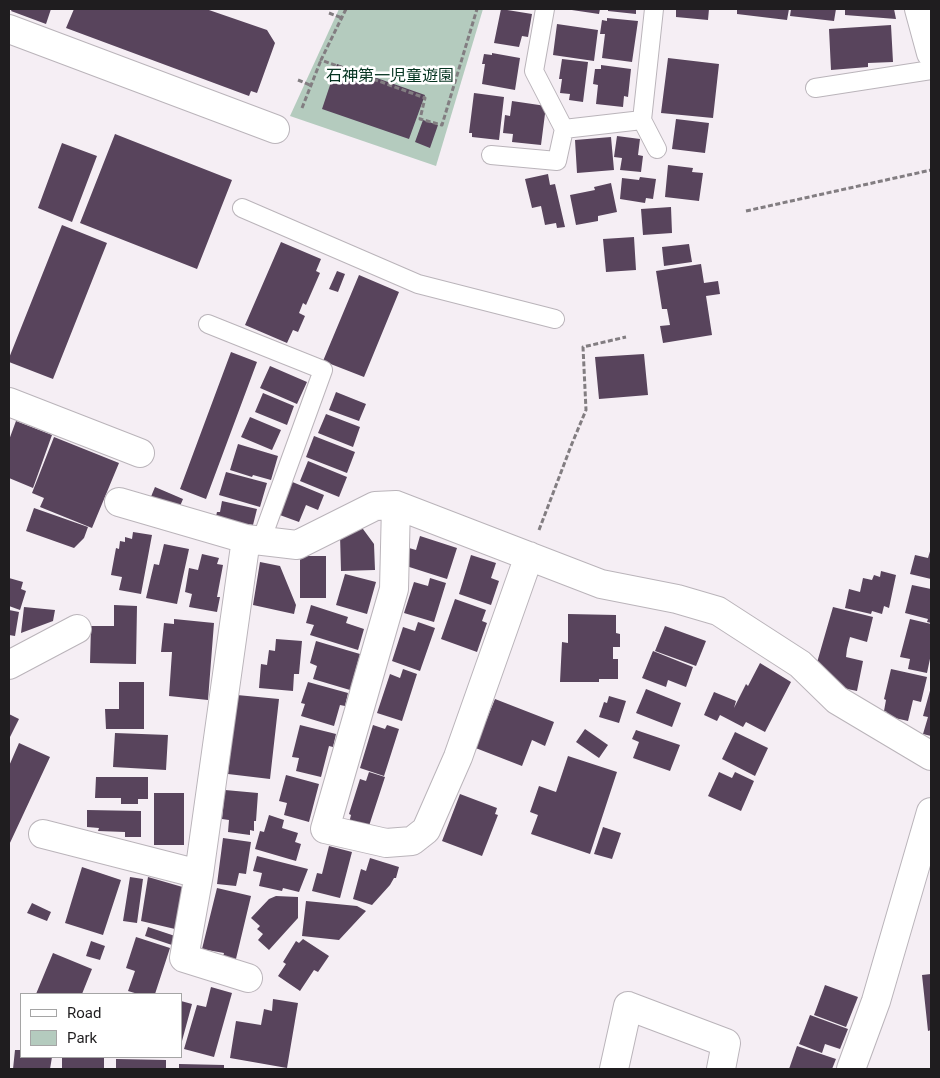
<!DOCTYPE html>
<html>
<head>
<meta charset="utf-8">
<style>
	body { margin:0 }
	#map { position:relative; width:940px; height:1078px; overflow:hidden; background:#f5eef4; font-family:Roboto,sans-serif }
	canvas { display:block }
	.frame { position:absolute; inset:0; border:10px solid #1f1d1f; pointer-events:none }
	.legend { position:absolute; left:20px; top:993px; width:162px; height:65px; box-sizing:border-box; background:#fff; border:1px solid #a5a5a5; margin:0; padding:6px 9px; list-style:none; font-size:15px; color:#1f1d1f }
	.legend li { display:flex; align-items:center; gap:10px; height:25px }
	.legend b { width:25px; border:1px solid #a5a5a5 }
</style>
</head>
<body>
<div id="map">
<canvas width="940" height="1078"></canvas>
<div class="frame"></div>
<ul class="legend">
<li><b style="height:6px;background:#fff"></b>Road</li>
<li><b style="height:14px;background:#b4cbbe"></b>Park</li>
</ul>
</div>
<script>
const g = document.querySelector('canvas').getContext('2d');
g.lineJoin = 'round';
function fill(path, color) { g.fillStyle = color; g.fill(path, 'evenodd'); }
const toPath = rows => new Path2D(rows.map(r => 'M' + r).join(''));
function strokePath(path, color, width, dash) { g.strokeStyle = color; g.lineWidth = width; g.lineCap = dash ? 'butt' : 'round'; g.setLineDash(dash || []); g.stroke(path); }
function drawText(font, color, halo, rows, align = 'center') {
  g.font = font + ' Roboto,"Noto Sans JP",sans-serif'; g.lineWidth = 5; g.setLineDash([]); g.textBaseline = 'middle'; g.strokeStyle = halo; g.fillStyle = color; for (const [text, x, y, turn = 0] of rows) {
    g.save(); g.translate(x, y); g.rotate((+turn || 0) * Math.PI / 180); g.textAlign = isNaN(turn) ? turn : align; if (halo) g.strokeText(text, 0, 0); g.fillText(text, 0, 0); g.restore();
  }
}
const green = toPath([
	[339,9,483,9,436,166,290,116]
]);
const building = toPath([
	[12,9,51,9,46,24,11,11],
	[74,9,206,9,267,30,275,43,257,93,251,91,249,96,66,28],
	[501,9,532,14,528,37,522,36,519,47,494,43],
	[565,9,600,9,599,14],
	[608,9,636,9,636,14,608,11],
	[676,9,709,9,708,20,676,17],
	[737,9,789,9,787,20,737,14],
	[791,9,836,9,834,21,790,16],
	[845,9,894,9,896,19,845,15],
	[607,18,638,21,632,62,602,58,605,34,600,34,602,20,607,21],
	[557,24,598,30,594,61,553,55],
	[891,25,893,62,868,63,868,67,831,70,829,29],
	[492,53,520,58,515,90,482,84,485,64,482,64,484,54,492,55],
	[668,58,719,64,713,118,661,113],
	[562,59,588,62,583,102,569,100,570,94,560,93,562,79,559,79],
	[337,64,425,95,409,139,322,109],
	[601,65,631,69,628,97,624,96,623,107,596,104,598,85,593,84,595,69,601,69],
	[474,93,504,97,499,140,472,137,472,133,469,133],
	[512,101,546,106,541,145,512,142,513,134,503,133,505,115,510,116],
	[676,119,709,123,705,153,672,149],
	[423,120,438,125,430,148,415,142],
	[115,134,232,180,197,269,80,223],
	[617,136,640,139,638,155,643,156,641,172,620,170,622,158,614,157],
	[611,137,614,170,577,173,575,140],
	[62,143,97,156,72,222,38,208],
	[668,165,693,168,692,172,703,173,699,201,665,197],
	[548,174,550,185,555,184,565,227,557,228,556,223,545,225,541,206,532,208,525,179],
	[640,177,656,179,653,199,646,198,645,203,620,199,622,178,639,180],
	[611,183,617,212,598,216,598,221,576,225,570,195,595,190,594,187],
	[671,207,672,233,643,235,641,209],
	[62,225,107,243,53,379,9,362,9,358],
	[634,237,636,270,606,272,603,239],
	[281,242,321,259,316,271,320,273,306,305,303,303,299,313,305,316,298,332,293,330,287,343,245,325],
	[689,244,692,262,664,266,662,247],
	[701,264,704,283,718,281,720,294,706,296,712,335,663,343,660,326,670,325,667,309,662,309,656,271],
	[337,271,345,274,338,292,329,289],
	[359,275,399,292,364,377,323,361],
	[231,352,257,362,206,499,180,489],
	[644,354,648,395,599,399,595,357],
	[270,366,307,382,297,404,260,388],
	[336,392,366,404,359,421,329,410],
	[263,393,294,406,287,425,255,412],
	[326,414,360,427,353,447,318,433],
	[250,417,281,430,272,450,241,437],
	[16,421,52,435,33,488,9,478,9,440],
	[314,436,355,452,347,473,306,457],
	[54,437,119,463,92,528,40,507,44,498,32,493],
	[238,444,278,456,271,480,253,475,252,477,230,470],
	[308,461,347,477,339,497,300,481],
	[226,472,267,483,260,507,219,495],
	[290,481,324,495,318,510,306,505,299,522,277,514],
	[155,487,183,499,178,511,150,499],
	[222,501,257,509,253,525,248,524,246,531,214,524,217,512,220,512],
	[34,508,88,527,84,538,74,548,26,531],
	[348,529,363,529,374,544,375,570,341,571,340,535,348,535],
	[133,532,152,535,141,594,119,590,122,577,111,575,116,548,119,549,120,541,125,542,125,537,132,539],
	[420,536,457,548,447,579,403,565,409,548,416,550],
	[164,544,189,549,177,604,146,598,154,564,159,565],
	[931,548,931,579,910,574,915,555,928,558],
	[202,554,219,558,217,564,223,565,217,597,220,597,217,612,189,607,192,594,185,592,189,568,198,570],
	[471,555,496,563,491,578,499,581,491,605,459,594],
	[300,556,326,556,326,598,300,598],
	[260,562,280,566,296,605,294,614,253,605],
	[881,571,896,575,889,608,884,606,882,614,872,611,871,614,845,608,849,589,860,592,863,578,872,580,874,575,880,577],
	[345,574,376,582,367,614,336,605],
	[9,578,23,582,21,589,26,591,20,610,9,606],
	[430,578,446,583,434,622,404,613,414,582,428,586],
	[912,585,931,589,931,623,927,622,928,619,905,613],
	[455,599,486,610,482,621,487,623,477,652,441,639],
	[114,605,137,606,136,664,90,663,91,626,114,626],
	[311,605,348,617,346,623,364,629,358,650,310,635,314,625,306,623],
	[24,607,55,610,53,621,21,633],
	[833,607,873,617,867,642,850,637,847,649,846,657,863,661,857,691,833,686,816,666],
	[9,610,19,612,15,636,9,635],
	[568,614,616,615,616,633,620,634,620,647,613,647,613,659,618,659,618,679,599,679,599,682,560,682,562,642,568,643],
	[174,619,214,623,208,700,169,696,172,652,161,652,164,623,174,624],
	[910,619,931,624,931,654,927,673,908,669,910,659,900,657],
	[418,622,435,628,420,671,392,661,403,627,415,631],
	[665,626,706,641,696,666,655,651],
	[276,639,302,641,299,674,294,674,293,691,259,688,261,664,267,665,269,650,275,651],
	[316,641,360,654,350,690,313,679,317,666,310,663],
	[653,651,693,667,686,687,668,680,666,687,642,678],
	[760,663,791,682,765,732,746,722,743,727,720,715,717,721,704,715,714,692,736,701,734,708,746,684,748,686],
	[403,669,417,674,402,721,377,713,390,674,400,678],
	[891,669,927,677,921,702,913,700,908,721,886,716,887,712,884,711,886,700,884,699],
	[119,682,144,682,144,729,106,729,105,709,119,709],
	[308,682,348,693,345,706,340,705,334,726,301,716,305,704,301,703],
	[931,687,931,736,923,734,928,717,923,716],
	[646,689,681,703,672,727,636,713],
	[237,695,279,699,270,779,228,774],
	[609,696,626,701,619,723,599,717,604,702,607,703],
	[495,699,554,722,545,746,532,740,522,766,473,747,483,720,486,721],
	[9,714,19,719,9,739],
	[300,725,336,734,333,747,329,746,321,777,296,771,299,758,292,757],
	[373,725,385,729,387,725,399,729,384,776,360,768],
	[585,729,608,745,599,758,576,742],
	[636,730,680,745,670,771,633,758,639,742,632,739],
	[735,732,768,748,755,776,722,759],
	[115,733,168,735,166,770,113,767],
	[19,743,50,757,9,845,9,766],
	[568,756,617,772,590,854,531,834,538,815,530,812,539,786,556,792],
	[369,772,385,777,368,829,349,823,351,815,349,814,360,779,366,781],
	[719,772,732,778,735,772,754,781,741,811,708,796],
	[286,775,319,784,309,822,284,815,287,803,279,801],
	[96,777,148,777,148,799,138,799,138,804,121,804,121,798,95,798],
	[225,790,258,793,256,821,254,821,254,831,250,830,250,835,228,832,229,820,222,819],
	[154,793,184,793,184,845,154,845],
	[460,794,497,808,495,814,498,815,482,856,442,841],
	[87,810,141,811,141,837,125,837,125,832,98,831,99,828,87,827],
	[269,815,284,820,282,828,298,833,295,842,301,844,296,861,255,849,260,831,264,832],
	[603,827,621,833,612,859,594,854],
	[223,838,251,842,246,874,239,873,236,886,217,884],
	[329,846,352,852,340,898,312,891,317,873,322,874],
	[257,856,308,869,299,892,283,888,282,891,259,886,262,873,253,871],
	[370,858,399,867,396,878,394,878,390,885,372,905,353,899,361,869,366,871],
	[82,867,121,880,103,935,65,923],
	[130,877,143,879,137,923,123,921],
	[148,877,186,888,175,929,141,921],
	[217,888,251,896,235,963,222,960,224,953,202,949],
	[276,896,298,897,298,918,269,950,258,940,263,934,257,929,260,926,251,918,269,899],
	[306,901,357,906,366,911,339,940,302,936],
	[32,903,51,912,47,921,27,913],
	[148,927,175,936,172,945,145,936],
	[136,937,170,948,155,994,138,994,128,991,135,971,126,968],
	[303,939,329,956,318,972,314,970,300,991,278,976,286,964,283,962,296,941,299,943],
	[91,941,105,946,100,960,86,956],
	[53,953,92,969,82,994,36,994],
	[931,974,931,1030,928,1031,922,975],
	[825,985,858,997,846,1027,814,1015],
	[211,987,232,993,214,1057,184,1049,197,1005,206,1007],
	[273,999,298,1003,287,1068,230,1058,236,1021,261,1025,264,1009,272,1011],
	[181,1001,192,1004,182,1041,181,1041],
	[810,1015,848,1029,840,1049,825,1044,822,1053,799,1044],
	[797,1046,836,1059,832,1069,789,1069],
	[15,1050,21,1050,21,1057,52,1057,50,1069,13,1069],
	[62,1057,104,1057,104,1069,62,1069],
	[116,1059,166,1060,166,1069,116,1069],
	[179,1064,224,1065,224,1069,179,1069]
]);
const path = toPath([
	[346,9,321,60,425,98,420,119,442,125,477,9],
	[329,13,342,18],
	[298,80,312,86],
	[302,108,321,60],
	[746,211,931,170],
	[539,530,571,446,586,410,583,347,626,337]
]);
const lane = toPath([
	[545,9,534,71,564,129,642,120,654,9],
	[815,88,931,70],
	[642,120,657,149],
	[491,155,557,161,564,129],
	[242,208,418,284,555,319],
	[208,324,323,370,261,541]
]);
const street = toPath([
	[919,9,931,53],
	[9,29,275,129],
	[9,402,140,453],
	[119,502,246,539,297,545,375,506,396,505,601,584,677,599,718,611,800,664,837,700,931,756],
	[396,505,394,589,325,829,386,843,412,841,426,830,458,757,529,556],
	[246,539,199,874,184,958,248,978],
	[9,665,77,629],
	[43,834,199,874],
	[614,1069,628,1006,726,1043,721,1069],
	[851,1069,876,1001,931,812]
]);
const parkNames = [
	["石神第一児童遊園",390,77]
];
fill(green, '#b4cbbe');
fill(building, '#58445c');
strokePath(lane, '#bab4ba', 20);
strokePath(street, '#bab4ba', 30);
strokePath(path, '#827d81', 3, [5, 2.5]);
strokePath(lane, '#fff', 18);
strokePath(street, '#fff', 28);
drawText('16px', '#04331f', '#fff', parkNames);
</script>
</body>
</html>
